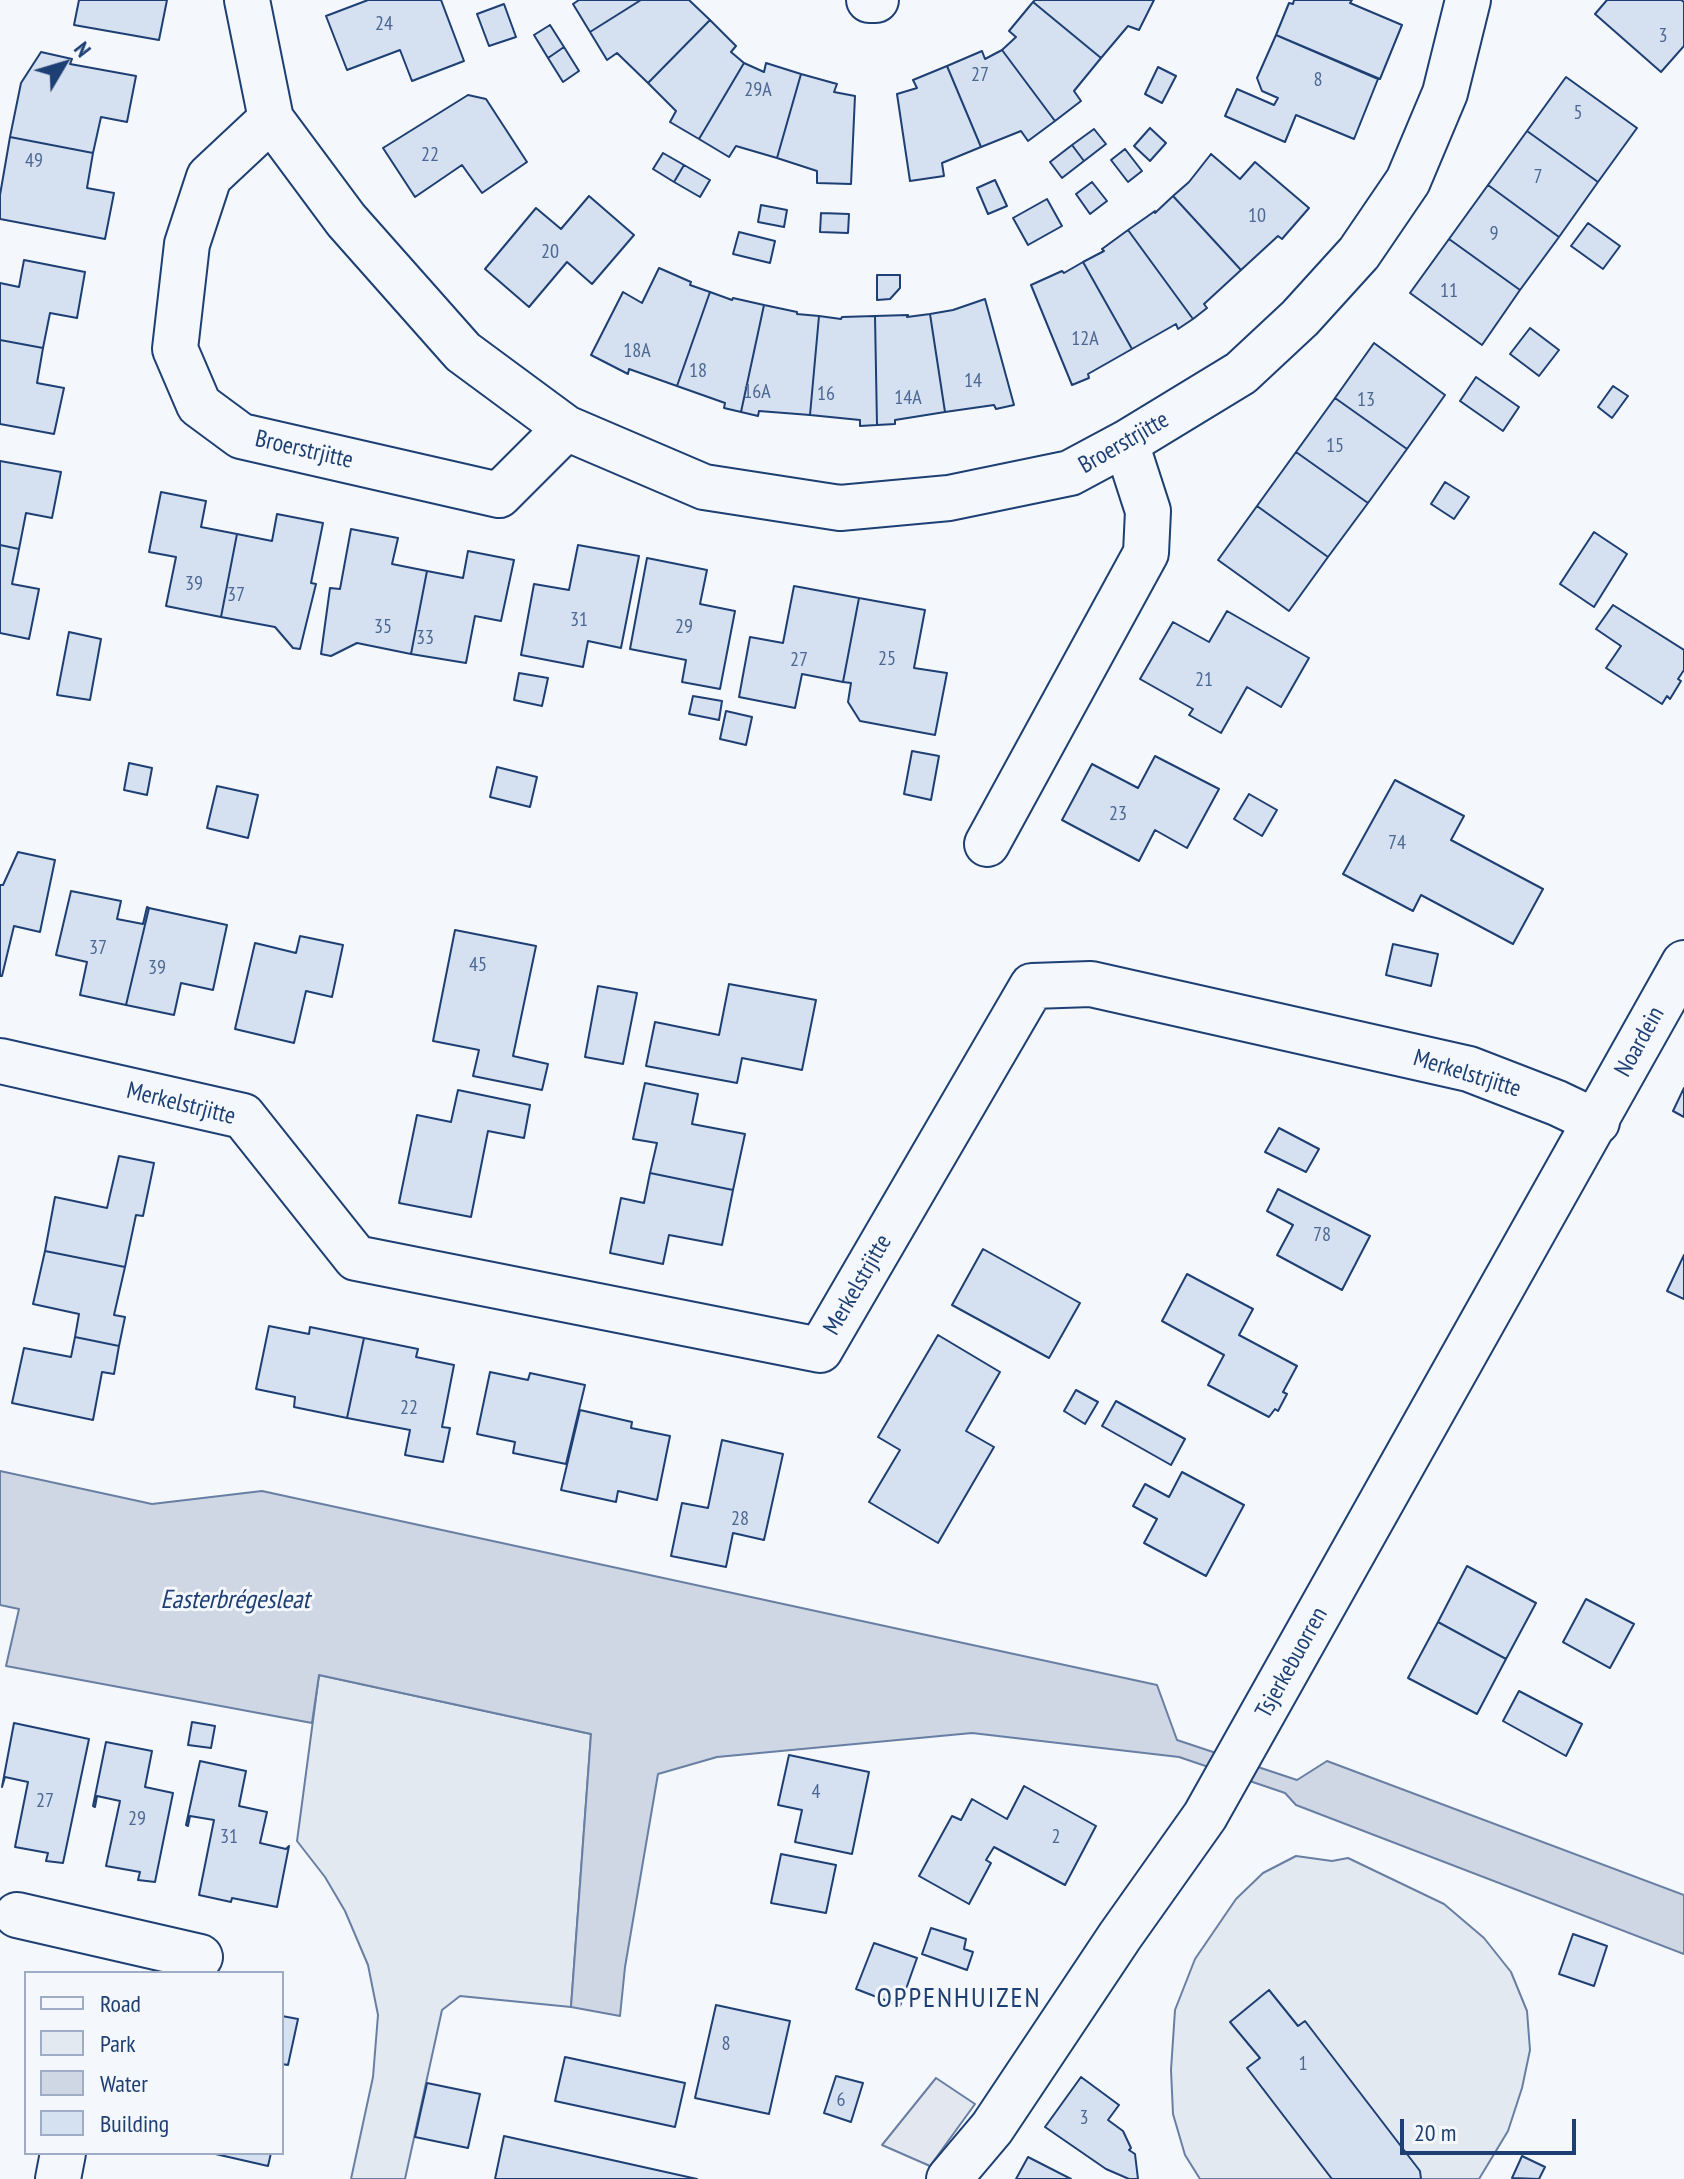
<!DOCTYPE html>
<html>
<head>
<meta charset="utf-8">
<style>
	body { margin:0 }
	#map { position:relative; width:1684px; height:2179px; overflow:hidden; background:#f4f7fb; font-family:"PT Sans Narrow",sans-serif }
	canvas { display:block }
	.legend { position:absolute; left:24px; top:1971px; width:260px; height:184px; box-sizing:border-box; background:#f4f7fb; border:2px solid #9eadc5; margin:0; padding:10px 14px; list-style:none; font-size:24px; color:#1d3f73 }
	.legend li { display:flex; align-items:center; gap:16px; height:40px }
	.legend b { width:40px; border:2px solid #9eadc5 }
	.north { position:absolute; left:24px; top:24px; width:80px; height:80px; -webkit-text-stroke:6px #f4f7fb; paint-order:stroke; rotate:52deg; font-size:22px; font-weight:700; line-height:32px; text-align:center; color:#1d3f73 }
	.north::after { content:''; display:block; margin:auto; width:28px; height:36px; background:#1d3f73; clip-path:polygon(50% 0,100% 100%,50% 72%,0 100%) }
	.scale { position:absolute; left:1400px; top:2119px; width:176px; height:36px; box-sizing:border-box; border:4px solid #1d3f73; border-top:0; padding-left:10px; font-size:24px; line-height:28px; white-space:nowrap; color:#1d3f73; -webkit-text-stroke:6px #f4f7fb; paint-order:stroke }
</style>
</head>
<body>
<div id="map">
<canvas width="1684" height="2179"></canvas>
<ul class="legend">
<li><b style="height:10px;background:#f4f7fb"></b>Road</li>
<li><b style="height:22px;background:#e3e9f0"></b>Park</li>
<li><b style="height:22px;background:#cfd7e4"></b>Water</li>
<li><b style="height:22px;background:#d5e0f0"></b>Building</li>
</ul>
<div class="north">N</div>
<div class="scale">20 m</div>
</div>
<script>
const g = document.querySelector('canvas').getContext('2d');
g.lineJoin = 'round';
function fill(path, color) { g.fillStyle = color; g.fill(path, 'evenodd'); }
const toPath = rows => new Path2D(rows.map(r => 'M' + r).join(''));
function strokePath(path, color, width, dash) { g.strokeStyle = color; g.lineWidth = width; g.lineCap = dash ? 'butt' : 'round'; g.setLineDash(dash || []); g.stroke(path); }
function drawText(font, color, halo, rows, align = 'center') {
  g.font = font + ' "PT Sans Narrow",sans-serif'; g.lineWidth = 6; g.setLineDash([]); g.textBaseline = 'middle'; g.strokeStyle = halo; g.fillStyle = color; for (const [text, x, y, turn = 0] of rows) {
    g.save(); g.translate(x, y); g.rotate((+turn || 0) * Math.PI / 180); g.textAlign = isNaN(turn) ? turn : align; if (halo) g.strokeText(text, 0, 0); g.fillText(text, 0, 0); g.restore();
  }
}
const green = toPath([
	[319,1675,591,1734,571,2007,460,1996,442,2010,405,2179,351,2179,373,2077,378,2015,368,1965,345,1911,325,1877,297,1841,319,1675],
	[1296,1856,1332,1861,1348,1858,1444,1904,1484,1938,1511,1972,1527,2011,1530,2050,1522,2088,1508,2131,1479,2179,1200,2179,1185,2155,1173,2114,1171,2070,1175,2010,1195,1959,1236,1899,1263,1873,1296,1856]
]);
const parking = toPath([
	[936,2078,975,2104,930,2166,882,2145,936,2078]
]);
const water = toPath([
	[0,1471,152,1504,262,1491,1157,1685,1177,1740,1297,1780,1327,1761,1684,1895,1684,1954,1296,1805,1285,1793,1179,1757,972,1733,717,1757,658,1774,625,1967,620,2016,571,2007,591,1734,319,1675,312,1723,6,1666,19,1609,0,1605,0,1471]
]);
const building = toPath([
	[79,0,167,0,159,40,74,25,79,0],
	[368,0,441,0,464,61,412,81,400,50,347,70,326,16,368,0],
	[579,0,641,0,590,32,573,4,579,0],
	[641,0,689,0,710,20,648,83,617,53,607,60,590,32,641,0],
	[1035,0,1154,0,1139,30,1128,26,1101,58,1033,2,1035,0],
	[1294,0,1352,0,1350,3,1402,25,1380,79,1276,35,1289,3,1293,4,1294,0],
	[1607,0,1681,0,1684,2,1684,46,1661,72,1595,14,1607,0],
	[1033,2,1101,58,1074,91,1081,101,1055,121,1002,50,1016,37,1009,31,1033,2],
	[504,4,516,37,489,46,477,14,504,4],
	[710,20,736,46,731,52,744,63,699,139,670,122,676,111,648,83,710,20],
	[550,25,564,47,548,58,534,35,550,25],
	[1276,35,1378,79,1354,139,1296,115,1285,142,1225,116,1237,89,1274,105,1278,98,1262,91,1257,78,1276,35],
	[564,47,579,71,563,82,548,58,564,47],
	[1002,50,1055,121,1028,141,1021,131,981,147,947,66,982,51,985,59,1002,50],
	[41,52,72,59,70,64,136,76,127,122,101,117,93,153,10,137,21,83,41,52],
	[744,63,764,72,766,63,801,74,777,158,736,146,729,157,699,139,744,63],
	[947,66,981,147,942,163,944,176,910,181,897,94,917,88,913,80,947,66],
	[1158,67,1176,76,1162,103,1145,94,1158,67],
	[801,74,837,84,834,92,855,96,851,184,817,183,817,171,777,158,801,74],
	[1566,77,1637,128,1598,182,1527,131,1566,77],
	[468,95,486,99,527,162,482,193,462,165,415,197,383,148,468,95],
	[1150,128,1166,143,1150,161,1134,146,1150,128],
	[1094,129,1106,144,1084,161,1072,145,1094,129],
	[1527,131,1598,182,1559,237,1488,185,1527,131],
	[10,137,93,153,87,188,114,193,105,239,0,219,0,195,10,137],
	[1072,145,1084,161,1062,178,1050,162,1072,145],
	[1125,149,1142,171,1128,182,1111,160,1125,149],
	[663,153,684,165,674,182,653,169,663,153],
	[1211,154,1240,179,1255,162,1309,208,1282,239,1278,236,1241,270,1173,196,1189,182,1211,154],
	[684,165,710,180,700,197,674,182,684,165],
	[995,180,1007,206,988,214,977,188,995,180],
	[1092,182,1107,201,1090,214,1076,194,1092,182],
	[1488,185,1559,237,1520,290,1449,239,1488,185],
	[589,196,634,235,592,284,567,262,529,307,485,269,536,208,561,229,589,196],
	[1173,196,1241,270,1204,304,1207,308,1193,319,1128,230,1155,211,1155,213,1173,196],
	[1047,199,1062,226,1028,245,1013,218,1047,199],
	[761,205,787,210,784,227,758,222,761,205],
	[821,213,849,214,848,233,820,232,821,213],
	[1588,223,1620,246,1603,269,1571,246,1588,223],
	[1128,230,1193,319,1178,329,1176,324,1132,349,1083,262,1104,251,1102,249,1128,230],
	[739,232,775,241,770,263,733,254,739,232],
	[1449,239,1520,290,1482,345,1410,293,1449,239],
	[24,260,85,272,77,318,50,313,43,348,0,340,0,283,19,287,24,260],
	[1083,262,1132,349,1088,374,1089,378,1072,385,1031,285,1062,271,1064,273,1083,262],
	[659,268,691,282,690,285,710,292,677,386,629,369,628,374,591,355,623,292,642,303,659,268],
	[877,275,900,275,900,288,890,299,877,300,877,275],
	[710,292,732,300,733,298,764,305,741,412,724,408,725,403,677,386,710,292],
	[985,299,1014,405,996,409,994,405,945,412,930,314,953,310,985,299],
	[764,305,797,312,797,314,819,316,810,415,759,411,758,416,741,412,764,305],
	[930,314,945,412,895,420,895,424,877,425,875,316,908,315,907,317,930,314],
	[819,316,841,319,842,317,875,316,877,425,860,426,860,420,810,415,819,316],
	[1530,328,1559,350,1539,376,1510,354,1530,328],
	[0,340,43,348,37,383,64,388,54,434,0,424,0,340],
	[1374,343,1445,395,1407,449,1335,398,1374,343],
	[1476,377,1519,407,1503,431,1460,401,1476,377],
	[1613,386,1628,396,1612,418,1598,407,1613,386],
	[1335,398,1407,449,1368,503,1296,452,1335,398],
	[1296,452,1368,503,1328,557,1257,506,1296,452],
	[0,461,61,472,52,518,26,513,19,549,0,545,0,461],
	[1445,482,1469,497,1454,519,1431,504,1445,482],
	[161,492,206,501,201,527,237,534,221,617,166,606,176,557,149,552,161,492],
	[1257,506,1328,557,1289,611,1218,560,1257,506],
	[277,514,323,523,311,583,316,584,300,649,293,648,275,627,221,617,237,534,272,541,277,514],
	[351,529,398,538,392,564,427,571,411,654,357,643,331,656,321,654,330,588,340,589,351,529],
	[1594,532,1627,554,1594,607,1560,584,1594,532],
	[0,545,19,549,12,584,39,589,29,639,0,633,0,545],
	[578,545,639,556,621,648,588,641,583,667,521,655,534,584,569,590,578,545],
	[468,551,514,560,501,621,475,616,466,663,411,654,427,571,463,578,468,551],
	[647,558,707,570,700,604,735,611,720,689,682,682,686,660,630,649,647,558],
	[794,586,859,598,843,682,802,674,795,708,739,697,750,637,783,643,794,586],
	[859,598,925,610,914,668,947,673,935,735,860,721,848,702,851,683,843,682,859,598],
	[1613,605,1684,650,1684,670,1678,679,1681,681,1670,699,1667,696,1662,704,1606,668,1621,646,1596,629,1613,605],
	[1227,611,1309,658,1281,707,1247,687,1221,733,1189,715,1193,709,1140,679,1173,622,1209,642,1227,611],
	[69,632,101,639,90,700,57,695,69,632],
	[519,673,548,678,542,706,514,700,519,673],
	[693,696,722,701,719,720,689,714,693,696],
	[726,711,752,717,746,745,720,739,726,711],
	[912,751,939,756,931,800,904,794,912,751],
	[1155,756,1219,789,1187,848,1155,830,1139,861,1062,820,1092,764,1138,788,1155,756],
	[129,763,152,768,147,795,124,790,129,763],
	[497,767,537,777,530,807,490,797,497,767],
	[1395,780,1464,816,1451,840,1543,889,1513,944,1421,895,1413,911,1343,874,1395,780],
	[217,786,258,795,248,838,207,828,217,786],
	[1249,794,1277,810,1262,836,1234,819,1249,794],
	[18,852,55,860,40,932,14,926,2,976,0,976,0,885,3,885,18,852],
	[71,891,121,901,117,919,143,924,147,907,149,908,126,1005,80,995,87,962,56,955,71,891],
	[149,908,227,925,213,990,181,983,174,1015,126,1005,149,908],
	[455,930,536,946,513,1056,548,1064,542,1090,473,1076,479,1050,433,1041,455,930],
	[300,936,343,945,332,997,306,991,294,1043,235,1029,255,943,296,953,300,936],
	[1393,944,1438,954,1431,986,1386,975,1393,944],
	[729,984,816,1000,802,1070,742,1058,737,1083,646,1066,655,1022,719,1035,729,984],
	[598,986,637,993,623,1064,585,1057,598,986],
	[645,1083,698,1094,692,1124,745,1134,733,1190,650,1173,657,1143,633,1139,645,1083],
	[1684,1088,1684,1117,1673,1111,1684,1088],
	[458,1090,530,1105,524,1138,488,1131,471,1217,399,1203,417,1115,451,1122,458,1090],
	[1279,1128,1319,1149,1306,1172,1265,1152,1279,1128],
	[119,1156,154,1163,143,1216,136,1215,125,1267,45,1251,55,1197,107,1208,119,1156],
	[650,1173,733,1190,722,1245,669,1235,663,1264,610,1253,621,1198,644,1203,650,1173],
	[1278,1189,1370,1236,1342,1290,1277,1255,1293,1225,1267,1211,1278,1189],
	[983,1249,1080,1303,1049,1358,952,1305,983,1249],
	[45,1251,125,1267,114,1315,125,1317,119,1346,75,1337,79,1314,33,1304,45,1251],
	[1684,1255,1684,1299,1667,1291,1684,1255],
	[1187,1274,1253,1309,1239,1335,1297,1366,1283,1392,1287,1394,1278,1411,1275,1409,1269,1417,1208,1385,1224,1355,1162,1321,1187,1274],
	[269,1326,309,1334,310,1327,364,1338,347,1418,294,1407,295,1397,256,1389,269,1326],
	[938,1335,1000,1372,966,1431,994,1447,938,1543,869,1502,900,1450,878,1437,938,1335],
	[75,1337,119,1346,114,1374,102,1372,93,1420,12,1403,24,1348,71,1357,75,1337],
	[364,1338,418,1349,416,1357,454,1365,442,1427,450,1428,443,1462,405,1455,410,1430,347,1418,364,1338],
	[490,1372,528,1380,530,1373,585,1385,566,1464,513,1453,515,1442,477,1434,490,1372],
	[1076,1390,1098,1402,1085,1424,1064,1411,1076,1390],
	[1116,1401,1185,1439,1171,1465,1102,1426,1116,1401],
	[580,1410,632,1422,631,1428,670,1436,657,1500,618,1491,616,1502,561,1490,580,1410],
	[722,1440,783,1454,764,1540,733,1533,726,1567,671,1556,682,1503,708,1508,722,1440],
	[1182,1472,1244,1505,1206,1576,1144,1543,1157,1519,1133,1506,1145,1484,1169,1497,1182,1472],
	[1467,1566,1536,1603,1506,1659,1438,1622,1467,1566],
	[1586,1599,1634,1624,1610,1668,1563,1642,1586,1599],
	[1438,1622,1506,1659,1477,1714,1408,1678,1438,1622],
	[1519,1691,1582,1724,1566,1756,1503,1721,1519,1691],
	[192,1722,215,1726,211,1748,188,1745,192,1722],
	[14,1723,89,1739,63,1863,46,1861,48,1853,15,1847,28,1782,5,1777,2,1787,14,1723],
	[106,1742,152,1751,145,1787,173,1793,155,1882,138,1880,140,1872,106,1866,120,1801,97,1796,95,1807,93,1806,106,1742],
	[789,1755,869,1772,852,1854,795,1842,802,1810,778,1805,789,1755],
	[200,1761,246,1771,239,1806,267,1812,260,1843,286,1849,289,1846,277,1907,232,1898,231,1902,199,1895,214,1820,190,1816,188,1826,186,1825,200,1761],
	[1024,1786,1096,1826,1065,1885,994,1847,986,1860,991,1863,969,1904,919,1876,952,1816,961,1820,972,1799,1007,1819,1024,1786],
	[781,1854,836,1865,826,1913,771,1903,781,1854],
	[931,1928,966,1939,964,1949,973,1952,967,1970,922,1954,931,1928],
	[1573,1934,1607,1946,1594,1986,1559,1974,1573,1934],
	[874,1943,917,1958,900,2006,856,1989,874,1943],
	[1269,1990,1298,2026,1305,2021,1420,2171,1421,2179,1332,2179,1247,2068,1260,2058,1230,2022,1269,1990],
	[716,2005,790,2021,769,2114,695,2098,716,2005],
	[282,2016,298,2019,288,2065,282,2064,282,2016],
	[565,2057,685,2083,675,2127,555,2101,565,2057],
	[836,2076,863,2083,851,2122,824,2113,836,2076],
	[1081,2077,1119,2105,1108,2120,1123,2131,1131,2148,1129,2150,1135,2154,1138,2179,1129,2179,1106,2169,1045,2127,1081,2077],
	[427,2083,480,2094,468,2148,415,2137,427,2083],
	[504,2136,697,2179,495,2179,504,2136],
	[211,2153,221,2154,271,2153,268,2166,211,2153],
	[1522,2156,1545,2167,1539,2179,1512,2178,1522,2156],
	[1028,2157,1071,2179,1016,2179,1028,2157]
]);
const minor = toPath([
	[247,0,271,119,346,220,463,352,566,428,704,487,840,508,949,498,1070,473,1126,443,1241,373,1300,318,1359,253,1408,181,1445,93,1468,0],
	[869,0,876,0],
	[271,119,209,177,187,244,175,349,199,405,241,436,499,495,566,428],
	[987,844,1146,553,1148,511,1126,443],
	[0,1061,243,1116,356,1258,820,1350,1032,986,1091,984,1469,1069,1557,1103,1597,1122],
	[17,1915,200,1957],
	[58,2179,63,2153]
]);
const tertiary = toPath([
	[949,2179,992,2128,1120,1936,1205,1816,1684,963]
]);
const numberNames = [
	["24",384,24],
	["3",1663,36],
	["27",980,75],
	["8",1318,80],
	["29A",758,90],
	["5",1578,113],
	["22",430,155],
	["49",34,161],
	["7",1538,177],
	["10",1257,216],
	["9",1494,234],
	["20",550,252],
	["11",1449,291],
	["12A",1085,339],
	["18A",637,351],
	["18",698,371],
	["14",973,381],
	["16A",757,392],
	["16",826,394],
	["14A",908,398],
	["13",1366,400],
	["15",1335,446],
	["39",194,584],
	["37",236,595],
	["31",579,620],
	["35",383,627],
	["29",684,627],
	["33",425,638],
	["25",887,659],
	["27",799,660],
	["21",1204,680],
	["23",1118,814],
	["74",1397,843],
	["37",98,948],
	["45",478,965],
	["39",157,968],
	["78",1322,1235],
	["22",409,1408],
	["28",740,1519],
	["4",816,1792],
	["27",45,1801],
	["29",137,1819],
	["31",229,1837],
	["2",1056,1837],
	["8",726,2044],
	["1",1303,2064],
	["6",841,2100],
	["3",1084,2118]
];
const streetNames = [
	["Broerstrjitte",1124,443,-30],
	["Broerstrjitte",304,450,13],
	["Noardein",1640,1042,-61],
	["Merkelstrjitte",1467,1074,17],
	["Merkelstrjitte",181,1104,14],
	["Merkelstrjitte",858,1285,-60],
	["Tsjerkebuorren",1292,1663,-61]
];
const waterNames = [
	["Easterbrégesleat",235,1601]
];
const quarterNames = [
	["OPPENHUIZEN",959,1999]
];
fill(green, '#e3e9f0');
strokePath(green, '#687fa3', 2);
fill(parking, '#e3e8f0');
strokePath(parking, '#687fa3', 2);
fill(water, '#cfd7e4');
strokePath(water, '#687fa3', 2);
fill(building, '#d5e0f0');
strokePath(building, '#1d3f73', 2);
strokePath(minor, '#1d3f73', 48);
strokePath(tertiary, '#1d3f73', 48);
strokePath(minor, '#f4f7fb', 44);
strokePath(tertiary, '#f4f7fb', 44);
drawText('20px', '#4b6792', null, numberNames);
drawText('24px', '#1d3f73', '#f4f7fb', streetNames);
drawText('italic 26px', '#1d3f73', '#f4f7fb', waterNames);
g.letterSpacing = '2px';
drawText('28px', '#1d3f73', '#f4f7fb', quarterNames);
g.letterSpacing = '0px';
</script>
</body>
</html>
